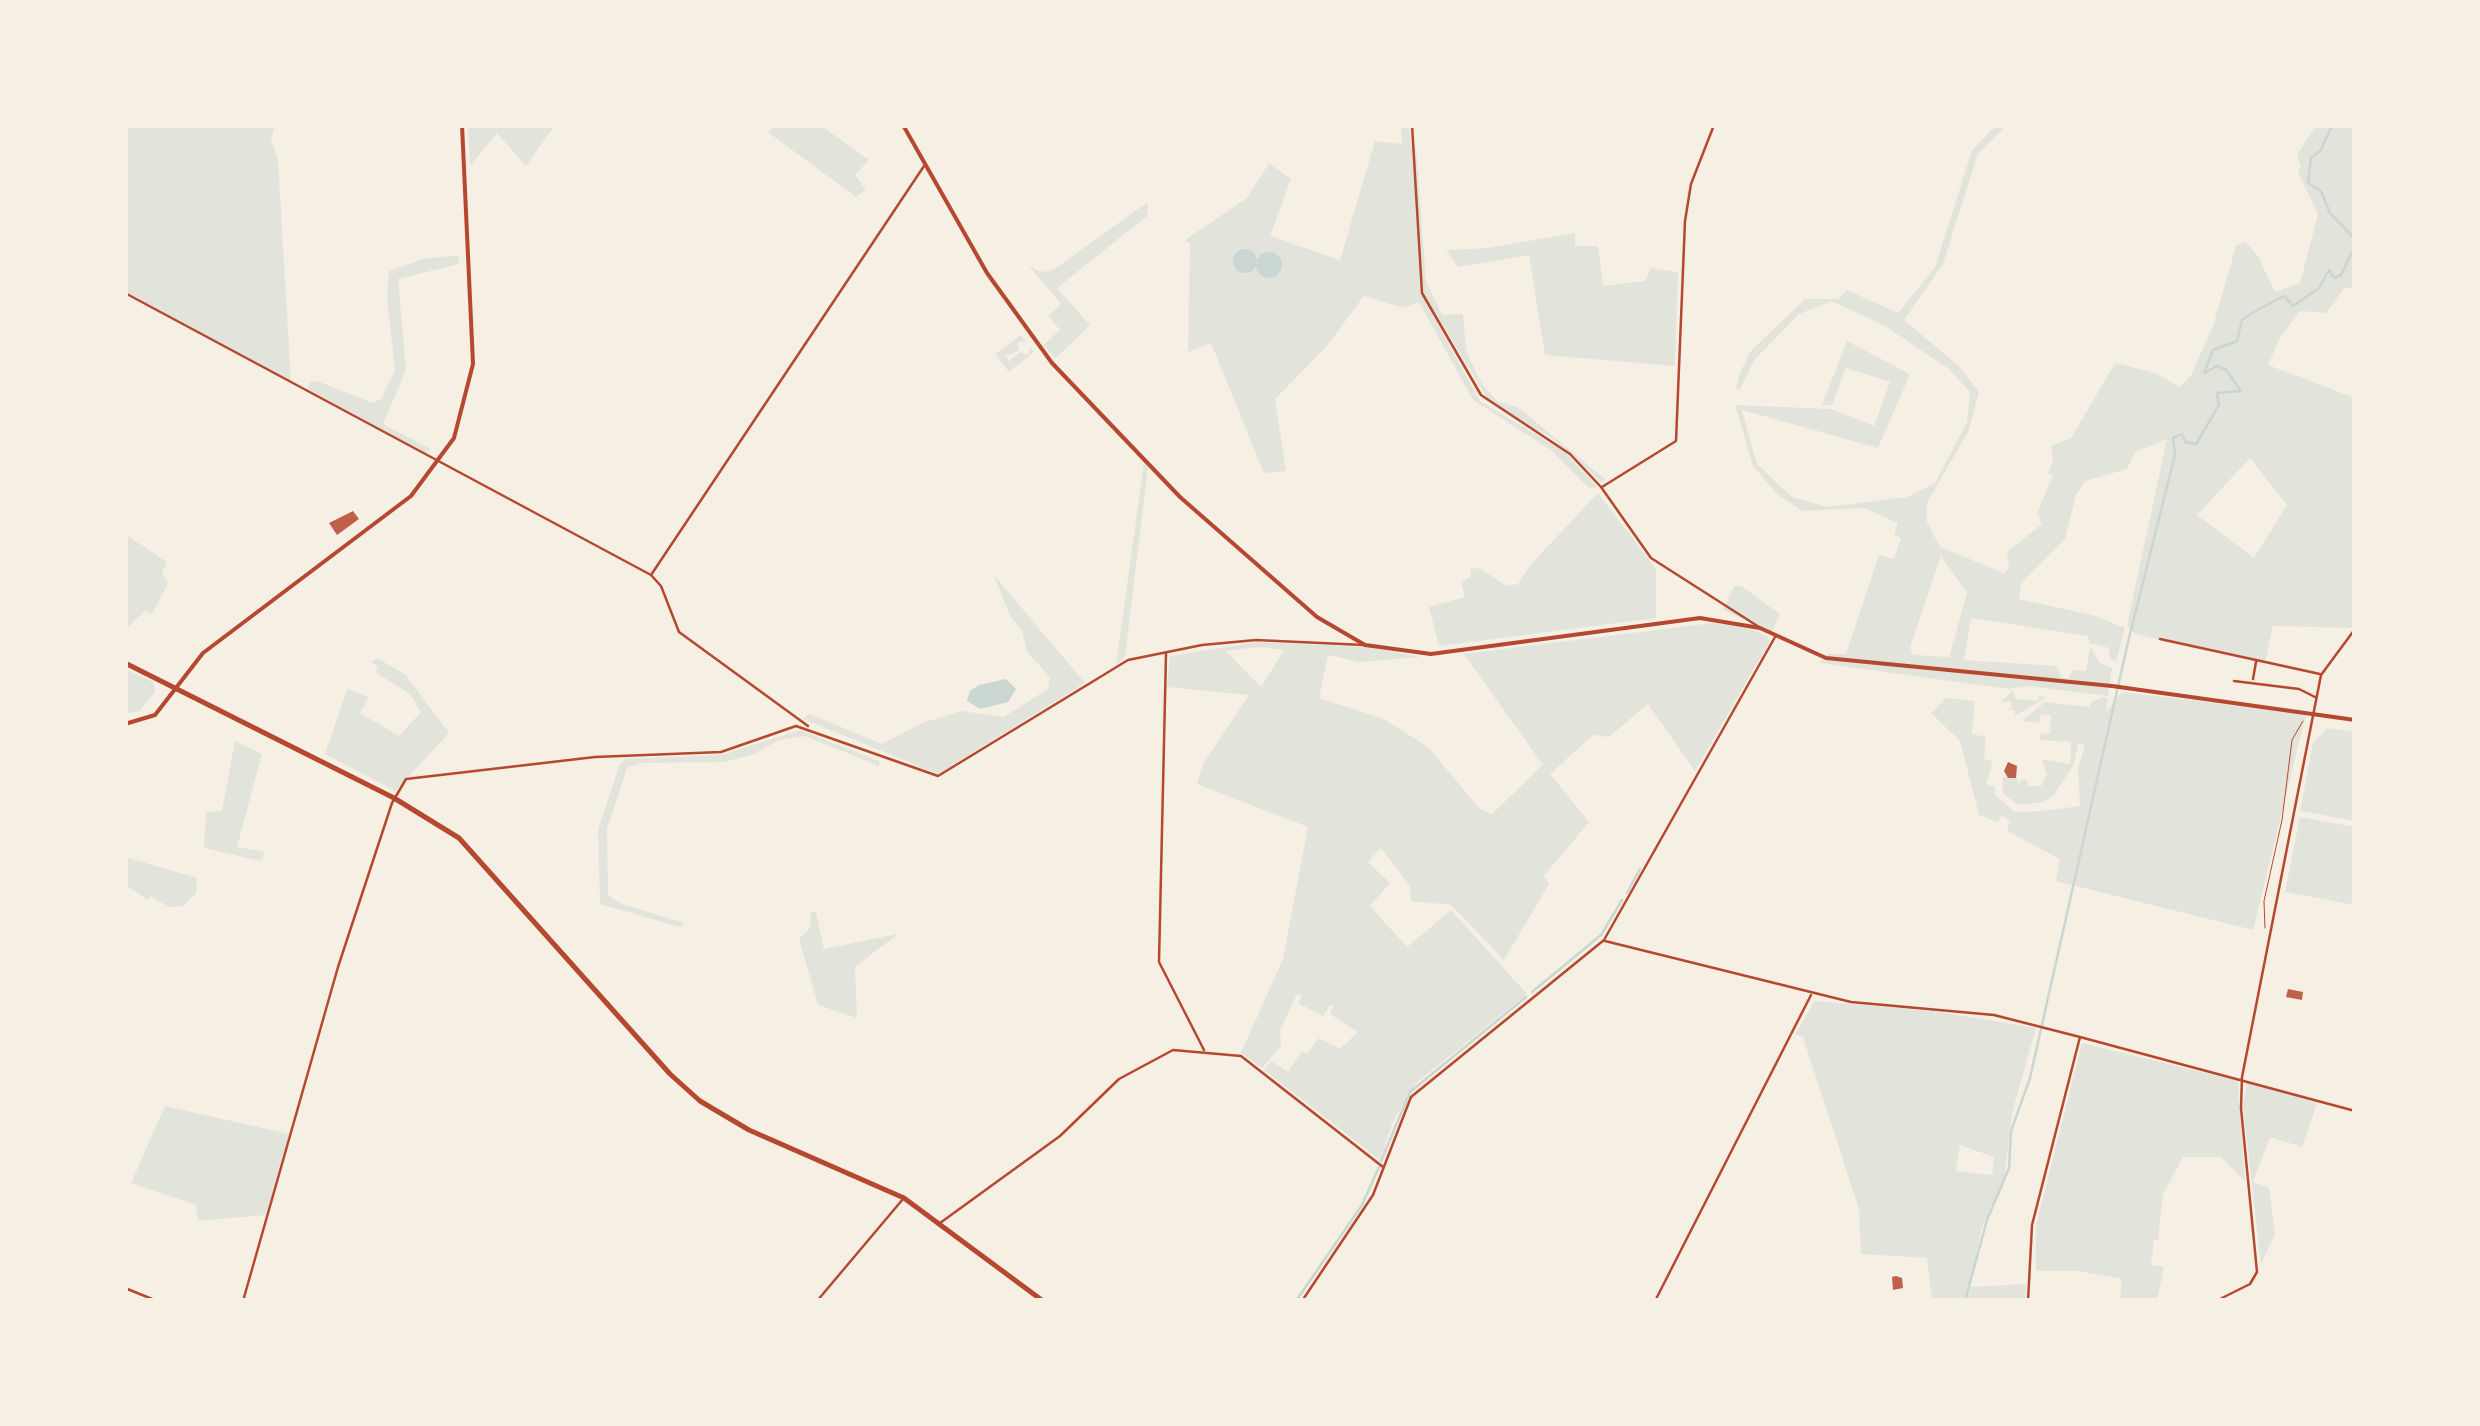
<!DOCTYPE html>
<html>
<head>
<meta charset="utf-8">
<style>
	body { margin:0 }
	#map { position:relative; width:2480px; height:1426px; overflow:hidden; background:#f6efe4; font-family:"Roboto Serif",serif }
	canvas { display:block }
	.frame { position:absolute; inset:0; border:128px solid #f6efe4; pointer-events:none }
</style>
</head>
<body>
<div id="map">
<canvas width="2480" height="1426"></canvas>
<div class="frame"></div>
</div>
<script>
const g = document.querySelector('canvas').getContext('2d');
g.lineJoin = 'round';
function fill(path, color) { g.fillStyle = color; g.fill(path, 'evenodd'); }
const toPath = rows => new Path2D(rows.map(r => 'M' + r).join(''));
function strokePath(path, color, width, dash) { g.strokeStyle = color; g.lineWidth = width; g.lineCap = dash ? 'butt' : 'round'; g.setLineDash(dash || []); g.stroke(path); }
const green = toPath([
	[125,125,275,125,271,139,278,159,291,382,125,291],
	[468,125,555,125,526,166,497,133,470,166],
	[774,125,820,125,869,160,855,175,866,190,856,197,769,133],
	[1401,125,1409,125,1411,145,1416,147,1426,281,1442,315,1463,314,1466,349,1479,380,1497,401,1519,408,1606,480,1601,482,1555,440,1491,404,1436,314,1433,316,1480,401,1565,452,1597,487,1590,489,1551,450,1473,400,1419,302,1403,308,1364,296,1326,347,1275,399,1286,471,1264,473,1211,343,1188,352,1190,244,1185,240,1247,198,1269,163,1291,179,1270,236,1340,260,1375,141,1402,144],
	[1996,125,2007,125,1978,154,1943,264,1904,320,1960,367,1979,392,1969,430,1927,503,1927,522,1940,547,2004,573,2009,568,2007,552,2042,524,2037,513,2053,475,2048,473,2053,461,2051,446,2071,438,2115,363,2155,373,2180,387,2191,375,2213,326,2236,246,2246,242,2258,256,2275,292,2300,283,2318,214,2298,172,2301,167,2297,155,2316,125,2355,125,2355,290,2345,287,2326,313,2300,311,2280,338,2268,365,2355,398,2355,624,2351,628,2273,626,2265,663,2135,634,2127,625,2167,439,2135,452,2127,469,2085,481,2076,495,2065,539,2021,583,2019,599,2096,616,2125,628,2116,661,2110,659,2109,648,2090,643,2088,636,1971,618,1964,660,2057,666,2061,677,2069,679,2072,670,2086,671,2090,647,2100,663,2112,668,2108,696,2027,686,2009,689,1819,663,1828,654,1846,654,1879,555,1894,559,1901,538,1894,535,1898,523,1864,508,1803,511,1778,495,1753,466,1735,405,1831,409,1874,426,1890,382,1846,368,1832,405,1822,405,1847,341,1910,374,1878,448,1742,410,1757,464,1792,497,1827,507,1907,497,1935,483,1967,422,1970,392,1949,369,1885,326,1832,301,1799,314,1755,359,1740,389,1736,389,1740,373,1750,352,1805,299,1838,299,1847,290,1898,313,1935,267,1972,150],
	[2250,458,2287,505,2254,558,2197,515],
	[1941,556,1967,593,1949,657,1913,655,1910,647],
	[1148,202,1147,216,1057,288,1090,325,1056,358,1043,345,1060,330,1048,316,1061,304,1029,266,1041,272,1053,270],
	[1575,233,1575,246,1598,246,1603,286,1645,281,1651,268,1678,272,1675,366,1545,355,1529,255,1458,267,1446,250,1488,248],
	[458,255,459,264,398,279,406,370,383,424,431,449,426,453,308,389,310,382,317,381,373,403,381,399,395,370,387,298,389,271,423,259],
	[1021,335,1026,342,1018,342,1019,350,1005,356,1009,361,1020,352,1028,355,1030,347,1034,352,1009,372,995,354],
	[1144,463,1148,467,1125,657,1116,664],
	[1598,493,1656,569,1656,618,1439,646,1429,607,1465,597,1461,582,1471,577,1470,569,1479,568,1507,586,1518,584,1531,564],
	[125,534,167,562,162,572,168,583,152,614,145,611,127,628],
	[994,575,1085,683,938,774,803,719,810,714,882,744,922,723,961,711,1004,717,1048,689,1050,677,1027,652,1022,630,1010,616],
	[1734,586,1741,586,1780,614,1772,632,1723,610],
	[1712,623,1745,627,1767,636,1770,641,1695,771,1648,704,1609,737,1593,735,1550,774,1589,822,1544,876,1549,884,1504,960,1451,905,1411,901,1410,886,1381,848,1368,862,1390,883,1370,906,1407,947,1451,910,1527,994,1417,1082,1393,1121,1380,1160,1264,1070,1271,1061,1288,1072,1301,1052,1307,1054,1319,1038,1340,1049,1358,1032,1330,1014,1333,1006,1330,1005,1323,1016,1298,1003,1302,996,1297,994,1280,1031,1281,1046,1262,1068,1241,1053,1283,959,1308,827,1197,784,1203,764,1249,695,1167,687,1170,656,1257,642,1365,647,1421,657,1360,662,1328,655,1319,698,1384,719,1428,747,1480,809,1492,814,1543,765,1464,654],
	[1258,647,1284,650,1261,687,1226,651],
	[377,658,406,675,449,733,395,791,325,754,347,689,369,697,360,713,399,736,421,712,410,694,375,672,378,666,371,662],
	[125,669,153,682,155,692,139,711,125,714],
	[2013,690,2016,699,2038,701,2039,696,2046,697,2015,716,2015,710,2004,709,2011,708,2011,701,2001,702],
	[2122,692,2306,714,2253,930,2056,881,2060,859,2007,831,2010,820,2002,816,1998,822,1979,815,1960,741,1931,713,1946,698,1975,701,1972,734,1986,737,1984,759,1993,761,1986,784,1995,787,1995,795,2015,812,2042,811,2080,806,2078,769,2085,745,2078,744,2074,764,2054,795,2044,802,2019,805,2003,794,2002,777,2016,777,2019,786,2020,781,2027,779,2027,786,2041,786,2047,774,2041,759,2070,764,2071,758,2071,742,2040,740,2041,733,2050,734,2051,715,2041,714,2039,723,2022,721,2045,702,2090,707,2091,702,2104,697,2108,699,2106,711],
	[2328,728,2355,732,2355,821,2300,811,2313,743],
	[800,730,879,761,879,766,805,736,779,740,755,754,724,762,642,763,627,768,607,829,608,895,622,904,684,923,680,927,600,904,598,829,620,764,626,759,721,755],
	[235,741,262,754,237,847,265,852,261,861,204,848,206,812,222,811],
	[2300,817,2355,827,2355,905,2285,892],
	[125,857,197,878,196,893,183,906,169,907,150,896,149,901,125,884],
	[811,912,816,912,824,949,898,934,855,967,857,1018,818,1005,799,939,810,928],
	[1815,1001,1932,1011,2036,1028,2012,1113,2003,1188,1982,1227,1970,1287,2026,1284,2025,1301,1932,1301,1927,1258,1861,1254,1859,1209,1803,1037,1795,1034],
	[1960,1145,1994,1157,1992,1175,1956,1171],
	[2082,1043,2238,1081,2245,1181,2221,1157,2183,1157,2163,1194,2158,1240,2154,1240,2151,1265,2164,1267,2157,1301,2120,1301,2122,1279,2077,1271,2036,1271,2036,1226],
	[2247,1081,2318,1101,2302,1147,2270,1137,2253,1182,2269,1188,2275,1234,2261,1264,2243,1107],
	[165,1106,289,1134,266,1215,198,1221,196,1205,131,1183]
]);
const water = toPath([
	'1233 261a12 12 0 1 1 24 0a12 12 0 1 1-24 0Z',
	'1256 265a13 13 0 1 1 26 0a13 13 0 1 1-26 0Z',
	[1006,679,1016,689,1008,702,980,709,967,701,970,691,979,685]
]);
const stream = toPath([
	[2332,125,2321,150,2311,158,2308,183,2321,191,2330,213,2355,239],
	[1627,893,1640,869],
	[1532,992,1601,935,1622,900],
	[1381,1161,1410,1092,1526,997],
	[1296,1301,1362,1205,1379,1167],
	[1965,1301,1987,1220,2009,1168,2011,1131,2030,1078,2128,642,2175,455,2173,438,2182,434,2185,442,2196,444,2219,405,2217,393,2241,391,2226,370,2217,366,2204,373,2213,350,2237,341,2242,320,2250,314,2284,296,2293,306,2319,288,2329,270,2334,278,2341,275,2355,246]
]);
const building = toPath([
	[353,511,359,519,337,535,329,523],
	[2008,762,2017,766,2016,778,2008,778,2004,771],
	[2288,989,2303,992,2302,1000,2286,997],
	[1896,1276,1902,1278,1903,1288,1893,1290,1892,1277]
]);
const path = toPath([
	[2265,928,2264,901,2282,820,2292,740,2303,721]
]);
const minor = toPath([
	[1412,125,1422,293,1481,395,1570,454,1601,487,1651,558,1759,627],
	[125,293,651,575,661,586,679,632,808,726],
	[1602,487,1676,441,1685,221,1691,184,1714,125],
	[651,575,924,166],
	[2160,639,2320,674],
	[1166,654,1159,962,1204,1050],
	[2253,679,2256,662],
	[2234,681,2299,689,2315,697],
	[1605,941,1851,1002,1994,1015,2080,1037],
	[940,1223,1060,1136,1119,1079,1173,1050,1241,1056,1383,1167],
	[125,1288,157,1301],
	[243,1301,338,967,392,803,406,779,595,757,721,752,796,726,938,776,1128,660,1202,645,1256,640,1364,645],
	[817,1301,903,1199],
	[1302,1301,1373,1195,1411,1097,1604,940,1775,637],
	[1655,1301,1811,995],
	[2028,1301,2032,1225,2080,1037,2355,1111],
	[2216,1301,2250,1284,2257,1272,2241,1108,2242,1077,2321,675,2355,629]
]);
const tertiary = toPath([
	[903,125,987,273,1052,363,1180,497,1317,617,1365,645,1431,654,1700,618,1760,628,1826,658,2112,686,2355,720],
	[125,724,155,715,203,653,411,496,454,438,473,364,462,125]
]);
const primary = toPath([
	[125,663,394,798,459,838,670,1074,700,1101,749,1130,904,1198,1043,1301]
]);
fill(green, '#e2e4dc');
fill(water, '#c9d6d2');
strokePath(stream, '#c9d6d2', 2.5);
fill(building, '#bf614a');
strokePath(path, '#b5482f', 1);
strokePath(minor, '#b5482f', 2.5);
strokePath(tertiary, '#b5482f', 4);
strokePath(primary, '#b5482f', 5);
</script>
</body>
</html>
